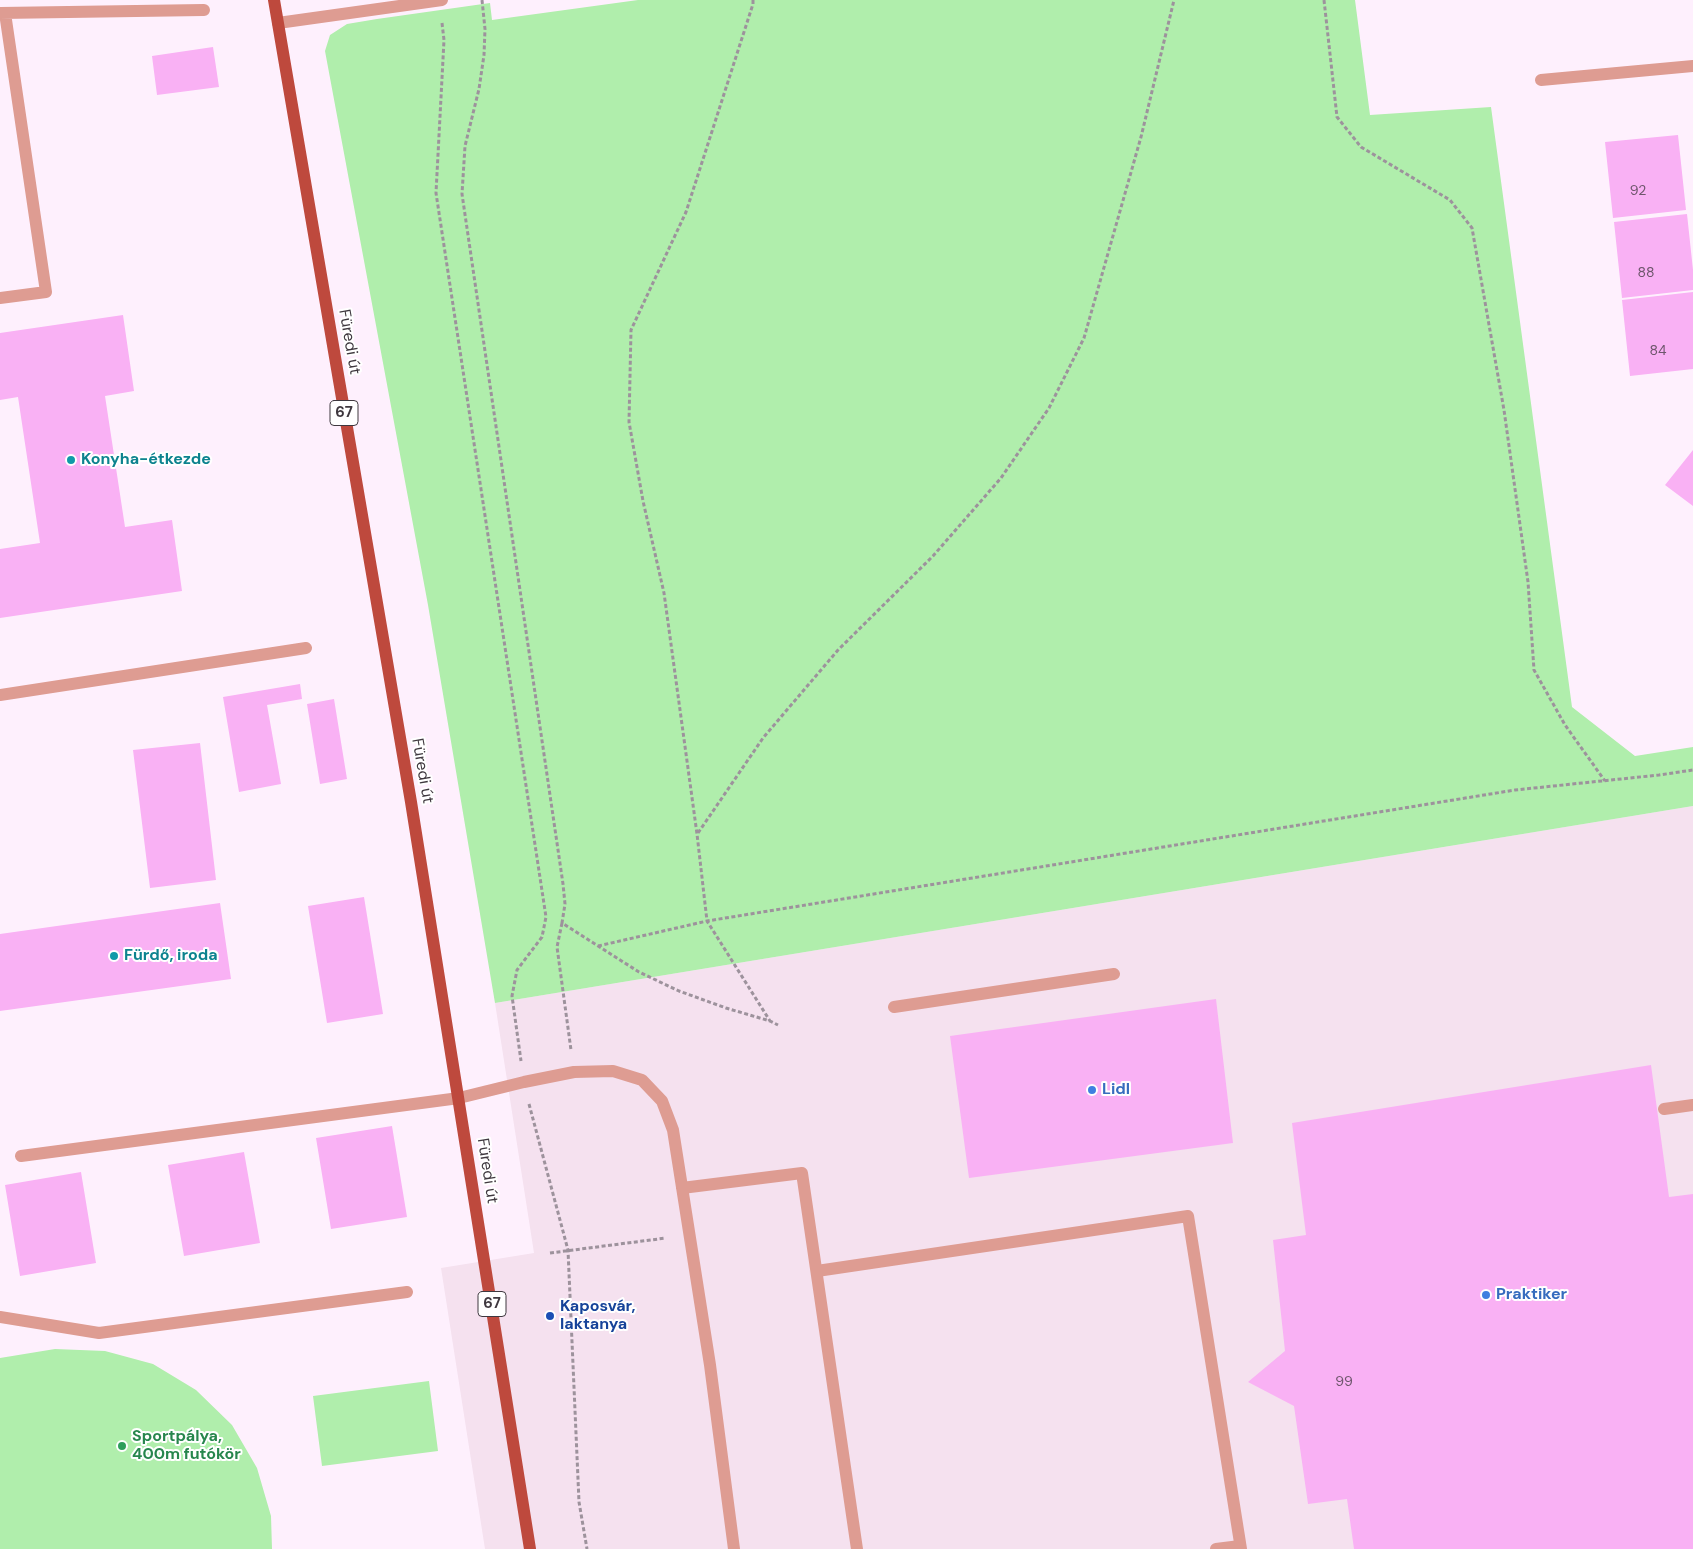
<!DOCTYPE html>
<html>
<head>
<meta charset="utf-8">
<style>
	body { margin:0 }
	canvas { display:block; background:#fef0fd }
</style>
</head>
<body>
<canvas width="1693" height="1549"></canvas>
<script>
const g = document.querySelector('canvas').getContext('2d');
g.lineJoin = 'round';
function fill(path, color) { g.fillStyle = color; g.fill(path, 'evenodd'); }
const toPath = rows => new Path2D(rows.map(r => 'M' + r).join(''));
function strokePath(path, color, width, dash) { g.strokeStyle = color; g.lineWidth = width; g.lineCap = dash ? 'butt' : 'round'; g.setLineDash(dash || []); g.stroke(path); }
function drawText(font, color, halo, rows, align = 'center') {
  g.font = font + ' "DM Sans",sans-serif'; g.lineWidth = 4; g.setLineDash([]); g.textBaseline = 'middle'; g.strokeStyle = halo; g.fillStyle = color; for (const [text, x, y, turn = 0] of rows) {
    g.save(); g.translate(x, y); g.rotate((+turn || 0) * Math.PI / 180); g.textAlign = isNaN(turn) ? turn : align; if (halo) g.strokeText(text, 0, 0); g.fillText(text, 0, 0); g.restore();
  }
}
const commercial = toPath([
	[1693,806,1693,1549,485,1549,441,1268,534,1253,495,1003]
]);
const green = toPath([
	[638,0,1355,0,1370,115,1491,107,1572,707,1635,756,1693,747,1693,806,495,1003,428,605,325,51,330,35,347,24,377,19,490,3,492,20],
	[55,1349,105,1351,153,1364,196,1390,232,1425,257,1468,271,1516,272,1549,0,1549,0,1358],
	[429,1381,438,1451,322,1466,313,1396]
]);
const building = toPath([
	[213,47,219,87,157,95,152,56],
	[1678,135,1686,210,1613,218,1605,142],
	[1687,214,1693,270,1693,290,1622,298,1614,222],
	[1693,292,1693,369,1630,376,1622,300],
	[123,315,134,391,105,396,125,527,172,520,182,591,0,618,0,549,40,543,18,397,0,400,0,333],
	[1693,450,1693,506,1665,485],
	[300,684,302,699,267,705,281,784,239,792,223,697],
	[334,699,347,779,320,784,307,704],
	[200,743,216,880,150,888,133,750],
	[364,897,383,1014,327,1023,308,906],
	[220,903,231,979,0,1011,0,934],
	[1216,999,1233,1143,969,1178,950,1036],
	[1651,1065,1669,1197,1693,1194,1693,1549,1354,1549,1347,1499,1308,1504,1294,1406,1248,1382,1285,1351,1273,1240,1306,1235,1292,1123],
	[392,1126,407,1217,331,1229,316,1138],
	[244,1152,260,1243,184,1256,168,1165],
	[81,1172,96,1263,20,1276,5,1185]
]);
const path = toPath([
	[482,0,485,29,484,55,479,89,465,146,462,194,563,884,565,904,562,923,639,972,679,991,726,1008,770,1021,778,1025],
	[753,0,753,4,686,212,631,330,629,422,643,501,664,593,697,834,707,921,770,1021],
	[1324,0,1337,117,1361,147,1450,200,1472,228,1504,410,1528,582,1534,670,1565,725,1605,781],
	[442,23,444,40,436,193,546,917,542,937,517,970,512,996,521,1061],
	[698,833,763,738,838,650,933,556,1001,478,1049,408,1084,338,1141,137,1174,0],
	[562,923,557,947,571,1050],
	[598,946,707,921,1515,790,1659,775,1693,770],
	[529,1104,568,1250,579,1502,587,1549],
	[550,1253,666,1238]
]);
const lane = toPath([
	[0,13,204,10],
	[1541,80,1693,66],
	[0,298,46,292,5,13],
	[0,695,306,648],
	[894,1007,1114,974],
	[459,1098,524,1082,574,1072,613,1071,642,1080,662,1101,673,1130,710,1365,734,1549],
	[1664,1109,1693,1105],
	[682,1188,802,1173,857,1549],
	[817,1271,1188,1216,1241,1549],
	[0,1317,99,1333,407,1292],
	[1216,1549,1240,1546]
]);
const street = toPath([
	[278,23,442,0],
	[21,1156,459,1098]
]);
const primary = toPath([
	[274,0,411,802,530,1549]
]);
const markers = [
	[71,460,5,"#0f9aa8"],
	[114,956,5,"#0f9aa8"],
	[1092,1090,5,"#3f7fe0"],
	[1486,1295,5,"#3f7fe0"],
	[550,1316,5,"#1a4fb4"],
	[122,1446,5,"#2e9e5b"]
];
const numberNames = [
	["92",1638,191],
	["88",1646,273],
	["84",1658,351],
	["99",1344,1382]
];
const shields = [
	[344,413,28],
	[492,1304,28]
];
const shieldNames = [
	["67",344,413],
	["67",492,1304]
];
const streetNames = [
	["Füredi út",349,342,80],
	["Füredi út",422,771,80],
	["Füredi út",487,1171,81]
];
const cultureNames = [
	["Konyha-étkezde",81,460],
	["Fürdő, iroda",124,956]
];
const shopNames = [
	["Lidl",1102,1090],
	["Praktiker",1496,1295]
];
const transitNames = [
	["Kaposvár,",560,1307],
	["laktanya",560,1325]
];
const leisureNames = [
	["Sportpálya,",132,1437],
	["400m futókör",132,1455]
];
fill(commercial, '#f5e1ef');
fill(green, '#b0eeac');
fill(building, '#f9b1f4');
strokePath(path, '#9d929c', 3, [4, 2.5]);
strokePath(lane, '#de9c92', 12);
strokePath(street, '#de9c92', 12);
strokePath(primary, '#be493d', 12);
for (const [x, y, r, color] of markers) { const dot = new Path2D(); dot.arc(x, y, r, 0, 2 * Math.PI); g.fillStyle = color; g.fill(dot); strokePath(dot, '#fff', 2); }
drawText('14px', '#6e566c', null, numberNames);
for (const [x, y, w] of shields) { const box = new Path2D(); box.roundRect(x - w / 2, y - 12.5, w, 25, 4); g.fillStyle = '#fff'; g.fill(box); strokePath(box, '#3f383f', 1); }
drawText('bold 15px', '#3f383f', null, shieldNames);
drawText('16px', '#3f383f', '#fff', streetNames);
drawText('bold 16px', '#0d838f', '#fff', cultureNames, 'left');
drawText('bold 16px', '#366cbe', '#fff', shopNames, 'left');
drawText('bold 16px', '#164399', '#fff', transitNames, 'left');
drawText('bold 16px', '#27864d', '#fff', leisureNames, 'left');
</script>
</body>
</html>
